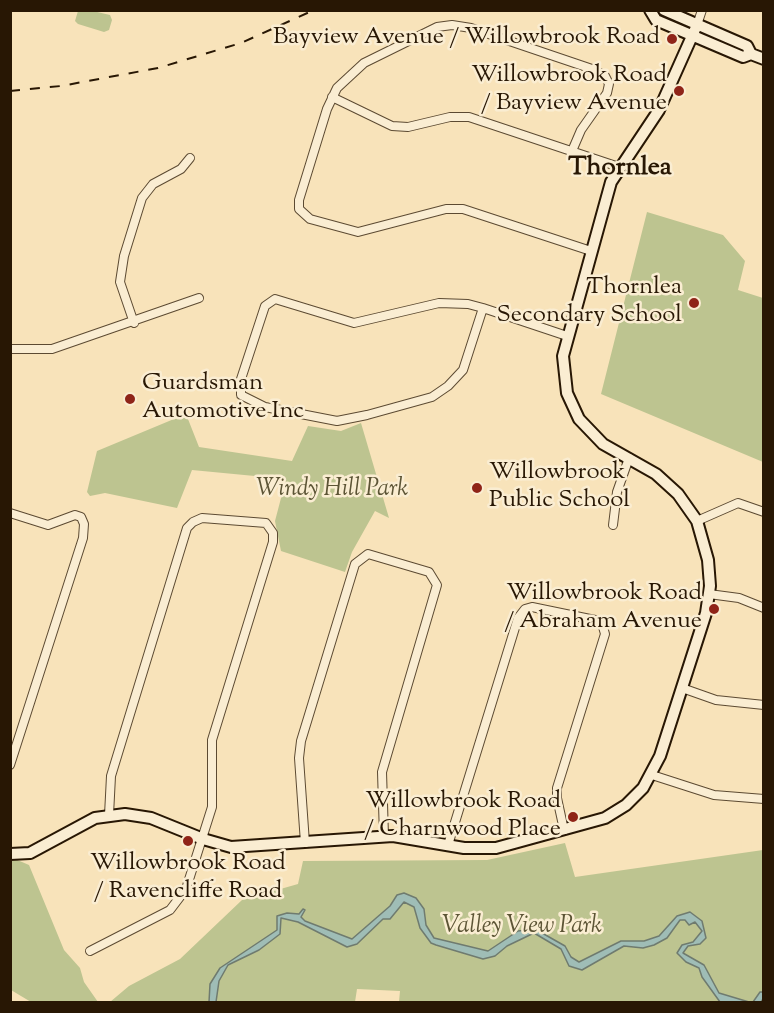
<!DOCTYPE html>
<html>
<head>
<meta charset="utf-8">
<style>
	body { margin:0 }
	#map { position:relative; width:774px; height:1013px; overflow:hidden; background:#f8e3ba; font-family:"Sorts Mill Goudy",serif }
	canvas { display:block }
	.frame { position:absolute; inset:0; border:12px solid #281704; pointer-events:none }
</style>
</head>
<body>
<div id="map">
<canvas width="774" height="1013"></canvas>
<div class="frame"></div>
</div>
<script>
const g = document.querySelector('canvas').getContext('2d');
g.lineJoin = 'round';
function fill(path, color) { g.fillStyle = color; g.fill(path, 'evenodd'); }
const toPath = rows => new Path2D(rows.map(r => 'M' + r).join(''));
function strokePath(path, color, width, dash) { g.strokeStyle = color; g.lineWidth = width; g.lineCap = dash ? 'butt' : 'round'; g.setLineDash(dash || []); g.stroke(path); }
function drawText(font, color, halo, rows, align = 'center') {
  g.font = font + ' "Sorts Mill Goudy",serif'; g.lineWidth = 5; g.setLineDash([]); g.textBaseline = 'middle'; g.strokeStyle = halo; g.fillStyle = color; for (const [text, x, y, turn = 0] of rows) {
    g.save(); g.translate(x, y); g.rotate((+turn || 0) * Math.PI / 180); g.textAlign = isNaN(turn) ? turn : align; if (halo) g.strokeText(text, 0, 0); g.fillText(text, 0, 0); g.restore();
  }
}
const green = toPath([
	[78,11,93,11,110,15,112,20,109,30,104,32,78,24,75,21],
	[647,212,723,235,745,261,738,290,763,298,763,462,601,394],
	[186,414,199,447,292,461,308,426,341,431,361,423,389,518,375,511,352,552,345,572,281,551,275,521,286,479,192,470,177,508,105,493,90,496,87,492,97,451],
	[565,843,575,877,763,850,763,1002,399,1002,400,991,357,989,355,1002,110,1002,129,986,180,959,242,900,298,884,303,861,487,860],
	[15,859,29,865,64,950,80,968,84,982,98,1002,31,1002,11,990,10,860]
]);
const water = toPath([
	[404,893,416,898,424,909,426,925,434,938,488,951,518,931,535,929,565,946,571,957,579,962,621,941,644,941,659,936,677,916,690,912,702,921,706,938,700,944,688,946,683,953,704,965,719,993,749,1002,753,1002,760,992,763,992,763,999,761,1002,720,1002,702,977,699,968,686,962,677,953,682,945,693,942,702,931,695,922,689,925,685,920,680,920,667,938,654,945,643,948,624,946,582,970,569,966,561,949,534,933,507,946,495,956,483,959,436,945,431,943,420,928,414,907,404,902,390,919,383,919,357,944,347,947,298,922,281,918,280,934,259,950,228,965,219,981,216,1002,209,1002,210,984,220,968,277,930,277,916,287,913,299,914,303,909,305,910,301,917,305,921,352,939,390,906,397,895,404,893]
]);
const street = toPath([
	[697,25,702,10],
	[332,97,392,126,408,127,450,117,469,117,619,167],
	[572,151,581,130,607,93,609,84,605,76,595,70,471,28,452,25,437,27,364,63,337,88,327,109,299,200,299,209,310,219,358,232,446,209,463,209,591,251],
	[483,308,463,370,448,386,432,397,367,415,337,421,265,407,241,395,241,379,265,306,275,299,354,323,439,303,468,304,483,308,567,336],
	[134,323,120,282,124,256,142,198,153,184,181,169,190,158],
	[10,349,52,349,199,298],
	[10,513,48,525,75,515,81,517,84,524,83,538,10,765],
	[697,521,738,503,764,512],
	[613,525,617,492,629,458],
	[709,594,739,598,764,608],
	[682,688,716,700,764,705],
	[652,775,714,795,764,799],
	[305,843,299,758,301,741,355,564,368,554,429,572,437,585,382,772,384,836],
	[448,845,518,618,525,609,532,607,595,620,603,627,605,634,557,788,557,798,564,830],
	[90,951,170,910,186,889,212,807,212,740,273,542,273,533,266,523,202,518,193,522,187,528,111,776,109,815]
]);
const secondary = toPath([
	[650,10,656,20,743,57,751,54,764,59],
	[664,10,747,46,751,54],
	[10,854,30,853,95,818,125,814,151,818,203,839,231,847,393,836,464,848,496,848,605,818,626,805,643,788,660,756,706,613,710,586,708,560,697,521,678,494,656,474,603,444,579,419,567,393,563,356,611,182,659,110,697,25]
]);
const rail = toPath([
	[10,91,61,86,158,68,241,43,314,10]
]);
const markers = [
	[672,39,6,"#8f2418"],
	[679,91,6,"#8f2418"],
	[694,303,6,"#8f2418"],
	[130,399,6,"#8f2418"],
	[477,488,6,"#8f2418"],
	[714,609,6,"#8f2418"],
	[573,817,6,"#8f2418"],
	[188,841,6,"#8f2418"]
];
const poiNames = [
	["Bayview Avenue / Willowbrook Road",660,39],
	["Willowbrook Road",667,77],
	["/ Bayview Avenue",667,105],
	["Thornlea",682,289],
	["Secondary School",682,317],
	["Guardsman",142,385,"left"],
	["Automotive Inc",142,413,"left"],
	["Willowbrook",489,474,"left"],
	["Public School",489,502,"left"],
	["Willowbrook Road",702,595],
	["/ Abraham Avenue",702,623],
	["Willowbrook Road",561,803],
	["/ Charnwood Place",561,831],
	["Willowbrook Road",188,865,"center"],
	["/ Ravencliffe Road",188,893,"center"]
];
const parkNames = [
	["Windy Hill Park",332,491],
	["Valley View Park",522,928]
];
const neighbourhoodNames = [
	["Thornlea",620,170]
];
fill(green, '#bdc490');
fill(water, '#9fbdb6');
strokePath(water, '#6f7b6f', 1.5);
strokePath(street, '#5c4a32', 10);
strokePath(secondary, '#281704', 14);
strokePath(street, '#faedd2', 8);
strokePath(secondary, '#faedd2', 10);
strokePath(rail, '#281704', 2, [10, 10]);
for (const [x, y, r, color] of markers) { const dot = new Path2D(); dot.arc(x, y, r, 0, 2 * Math.PI); g.fillStyle = color; g.fill(dot); strokePath(dot, '#faedd2', 2); }
drawText('24px', '#281704', '#faedd2', poiNames, 'right');
drawText('italic 24px', '#5c5435', '#faedd2', parkNames);
drawText('bold 26px', '#281704', '#faedd2', neighbourhoodNames);
</script>
</body>
</html>
